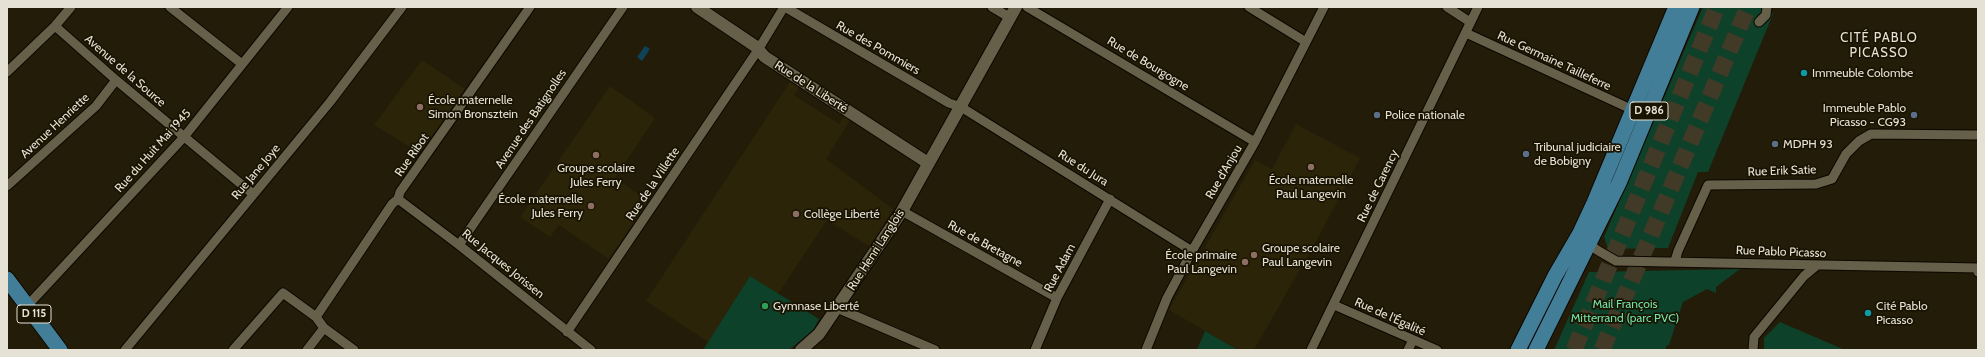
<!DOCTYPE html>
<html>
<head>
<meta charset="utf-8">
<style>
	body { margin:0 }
	#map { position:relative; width:1985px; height:357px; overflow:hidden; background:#231c08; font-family:Cabin,sans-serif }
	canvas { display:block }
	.frame { position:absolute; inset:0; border:8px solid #e5e1d5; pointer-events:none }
</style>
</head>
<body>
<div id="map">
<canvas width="1985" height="357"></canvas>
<div class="frame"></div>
</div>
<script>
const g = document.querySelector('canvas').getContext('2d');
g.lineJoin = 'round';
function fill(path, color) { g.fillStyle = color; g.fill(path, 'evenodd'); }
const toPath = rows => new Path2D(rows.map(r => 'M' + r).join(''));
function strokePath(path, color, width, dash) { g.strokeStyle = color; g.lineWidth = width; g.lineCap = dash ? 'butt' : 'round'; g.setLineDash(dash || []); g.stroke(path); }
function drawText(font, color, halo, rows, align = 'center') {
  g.font = font + ' Cabin,sans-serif'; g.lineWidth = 3.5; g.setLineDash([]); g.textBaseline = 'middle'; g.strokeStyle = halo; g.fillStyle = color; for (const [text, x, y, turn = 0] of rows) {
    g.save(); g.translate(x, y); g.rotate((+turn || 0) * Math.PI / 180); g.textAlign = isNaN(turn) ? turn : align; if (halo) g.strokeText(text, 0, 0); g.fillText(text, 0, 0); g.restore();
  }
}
const built = toPath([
	[422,60,465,89,420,153,374,125],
	[790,82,799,87,794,95,839,124,844,116,850,120,826,159,893,209,870,247,827,220,778,294,750,276,708,342,646,301],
	[610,86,655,118,615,178,648,201,609,259,559,225,550,237,520,217],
	[1296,124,1360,158,1319,236,1254,350,1238,350,1169,310,1255,160,1272,169]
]);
const green = toPath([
	[1703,7,1767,7,1773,14,1708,172,1698,172,1668,248,1608,249,1604,237],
	[1740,269,1716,287,1716,293,1707,289,1683,302,1669,345,1667,345,1665,350,1554,350,1589,272],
	[750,276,819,319,813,330,789,350,703,350],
	[1780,322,1845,350,1764,350,1764,338],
	[1205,331,1238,350,1197,350]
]);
const water = toPath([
	[645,46,650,49,642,61,637,57]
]);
const motorwayTunnel = toPath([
	[1574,350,1717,7],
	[1602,350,1748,7]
]);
const minor = toPath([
	[170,7,242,64],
	[785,7,949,103,961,107,1192,251],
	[992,7,1009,17],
	[1027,7,1255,142],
	[1249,7,1306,42],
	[1447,7,1470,22],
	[1759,22,1766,15,1767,7],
	[55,26,116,80,253,194],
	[1466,33,1633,110],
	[7,72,55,26,71,7],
	[7,186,96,106,116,80],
	[398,199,459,245,591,350],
	[902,211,1057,298],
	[1586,241,1597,250,1616,261,1978,268,1978,272],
	[459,245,623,7],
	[1675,261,1678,251,1708,185,1816,184,1832,179,1846,154,1859,141,1871,134,1978,135],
	[28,305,184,137,288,7],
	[1334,305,1437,350],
	[837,308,935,350],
	[316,317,392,204,398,199,400,192,530,7],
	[567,332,758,50,784,7],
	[125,350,330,102,402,7],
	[233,350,283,293,316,317,324,328,354,350],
	[307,350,324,328],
	[1035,350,1057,298,1110,199],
	[1146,350,1167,298,1192,251,1255,142,1324,7],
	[1311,350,1478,7],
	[1408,350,1413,340],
	[1753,350,1754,337,1804,276,1816,266]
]);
const tertiary = toPath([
	[697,7,755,46,765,57,928,163],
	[801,350,819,334,902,211,1016,7]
]);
const primary = toPath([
	[7,279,60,350],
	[1518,350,1555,276,1580,233,1594,203,1676,7],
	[1536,350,1619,183,1692,7]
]);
const markers = [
	[1804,73,4,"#0f9aa8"],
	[420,107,4,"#8d6e63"],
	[1377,115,4,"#5c6f8a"],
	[1914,115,4,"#5c6f8a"],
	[1775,144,4,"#5c6f8a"],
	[1526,154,4,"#5c6f8a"],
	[596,155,4,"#8d6e63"],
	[1311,167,4,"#8d6e63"],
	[591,206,4,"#8d6e63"],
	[796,214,4,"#8d6e63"],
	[1254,255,4,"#8d6e63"],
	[1245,262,4,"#8d6e63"],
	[765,306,4,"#2e9e5b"],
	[1868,313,4,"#0f9aa8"]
];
const shields = [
	[1649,111,38],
	[34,314,34]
];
const shieldNames = [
	["D 986",1649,111],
	["D 115",34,314]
];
const streetNames = [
	["Rue des Pommiers",878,48,30],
	["Rue Germaine Tailleferre",1554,61,25],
	["Rue de Bourgogne",1148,64,31],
	["Avenue de la Source",125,71,41],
	["Rue de la Liberté",811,87,33],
	["Avenue des Batignolles",531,119,-56],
	["Avenue Henriette",55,126,-43],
	["Rue du Huit Mai 1945",153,151,-48],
	["Rue Ribot",412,155,-55],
	["Rue du Jura",1083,168,32],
	["Rue Erik Satie",1782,171,-2],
	["Rue Jane Joye",256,172,-50],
	["Rue d'Anjou",1224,172,-60],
	["Rue de la Villette",653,184,-56],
	["Rue de Carency",1378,186,-64],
	["Rue de Bretagne",985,244,29],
	["Rue Henri Langlois",876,250,-57],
	["Rue Pablo Picasso",1781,252,2],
	["Rue Jacques Jorissen",503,264,39],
	["Rue Adam",1060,268,-62],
	["Rue de l'Égalité",1390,317,24]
];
const poiNames = [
	["Immeuble Colombe",1812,73],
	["École maternelle",428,100],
	["Simon Bronsztein",428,114],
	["Immeuble Pablo",1906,108,"right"],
	["Picasso - CG93",1906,122,"right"],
	["Police nationale",1385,115],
	["MDPH 93",1783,144],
	["Tribunal judiciaire",1534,147],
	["de Bobigny",1534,161],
	["Groupe scolaire",596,168,"center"],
	["Jules Ferry",596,182,"center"],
	["École maternelle",1311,180,"center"],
	["Paul Langevin",1311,194,"center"],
	["École maternelle",583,199,"right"],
	["Jules Ferry",583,213,"right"],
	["Collège Liberté",804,214],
	["Groupe scolaire",1262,248],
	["Paul Langevin",1262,262],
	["École primaire",1237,255,"right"],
	["Paul Langevin",1237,269,"right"],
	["Gymnase Liberté",773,306],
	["Cité Pablo",1876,306],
	["Picasso",1876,320]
];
const parkNames = [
	["Mail François",1625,304],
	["Mitterrand (parc PVC)",1625,318]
];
const neighbourhoodNames = [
	["CITÉ PABLO",1879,38],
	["PICASSO",1879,53]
];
fill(built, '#2c2408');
fill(green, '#0e4129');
fill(water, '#0d4257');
strokePath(motorwayTunnel, '#403a27', 17, [17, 8]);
strokePath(minor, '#0c0700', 11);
strokePath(tertiary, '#0c0700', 14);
strokePath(primary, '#0c0700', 17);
strokePath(minor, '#665f49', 9);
strokePath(tertiary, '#665f49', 12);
strokePath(primary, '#437e99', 15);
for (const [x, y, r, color] of markers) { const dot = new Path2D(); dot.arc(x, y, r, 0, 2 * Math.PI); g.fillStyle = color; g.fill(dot); strokePath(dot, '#191302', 1.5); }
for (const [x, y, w] of shields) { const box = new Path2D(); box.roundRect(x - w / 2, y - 9, w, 18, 3); g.fillStyle = '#191302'; g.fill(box); strokePath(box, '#e5e1d5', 1); }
drawText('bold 11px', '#e5e1d5', null, shieldNames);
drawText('12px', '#e5e1d5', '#191302', streetNames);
drawText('12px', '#e5e1d5', '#191302', poiNames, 'left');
drawText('12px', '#71e3a7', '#191302', parkNames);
g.letterSpacing = '1px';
drawText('13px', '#e5e1d5', '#191302', neighbourhoodNames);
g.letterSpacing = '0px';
</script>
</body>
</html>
